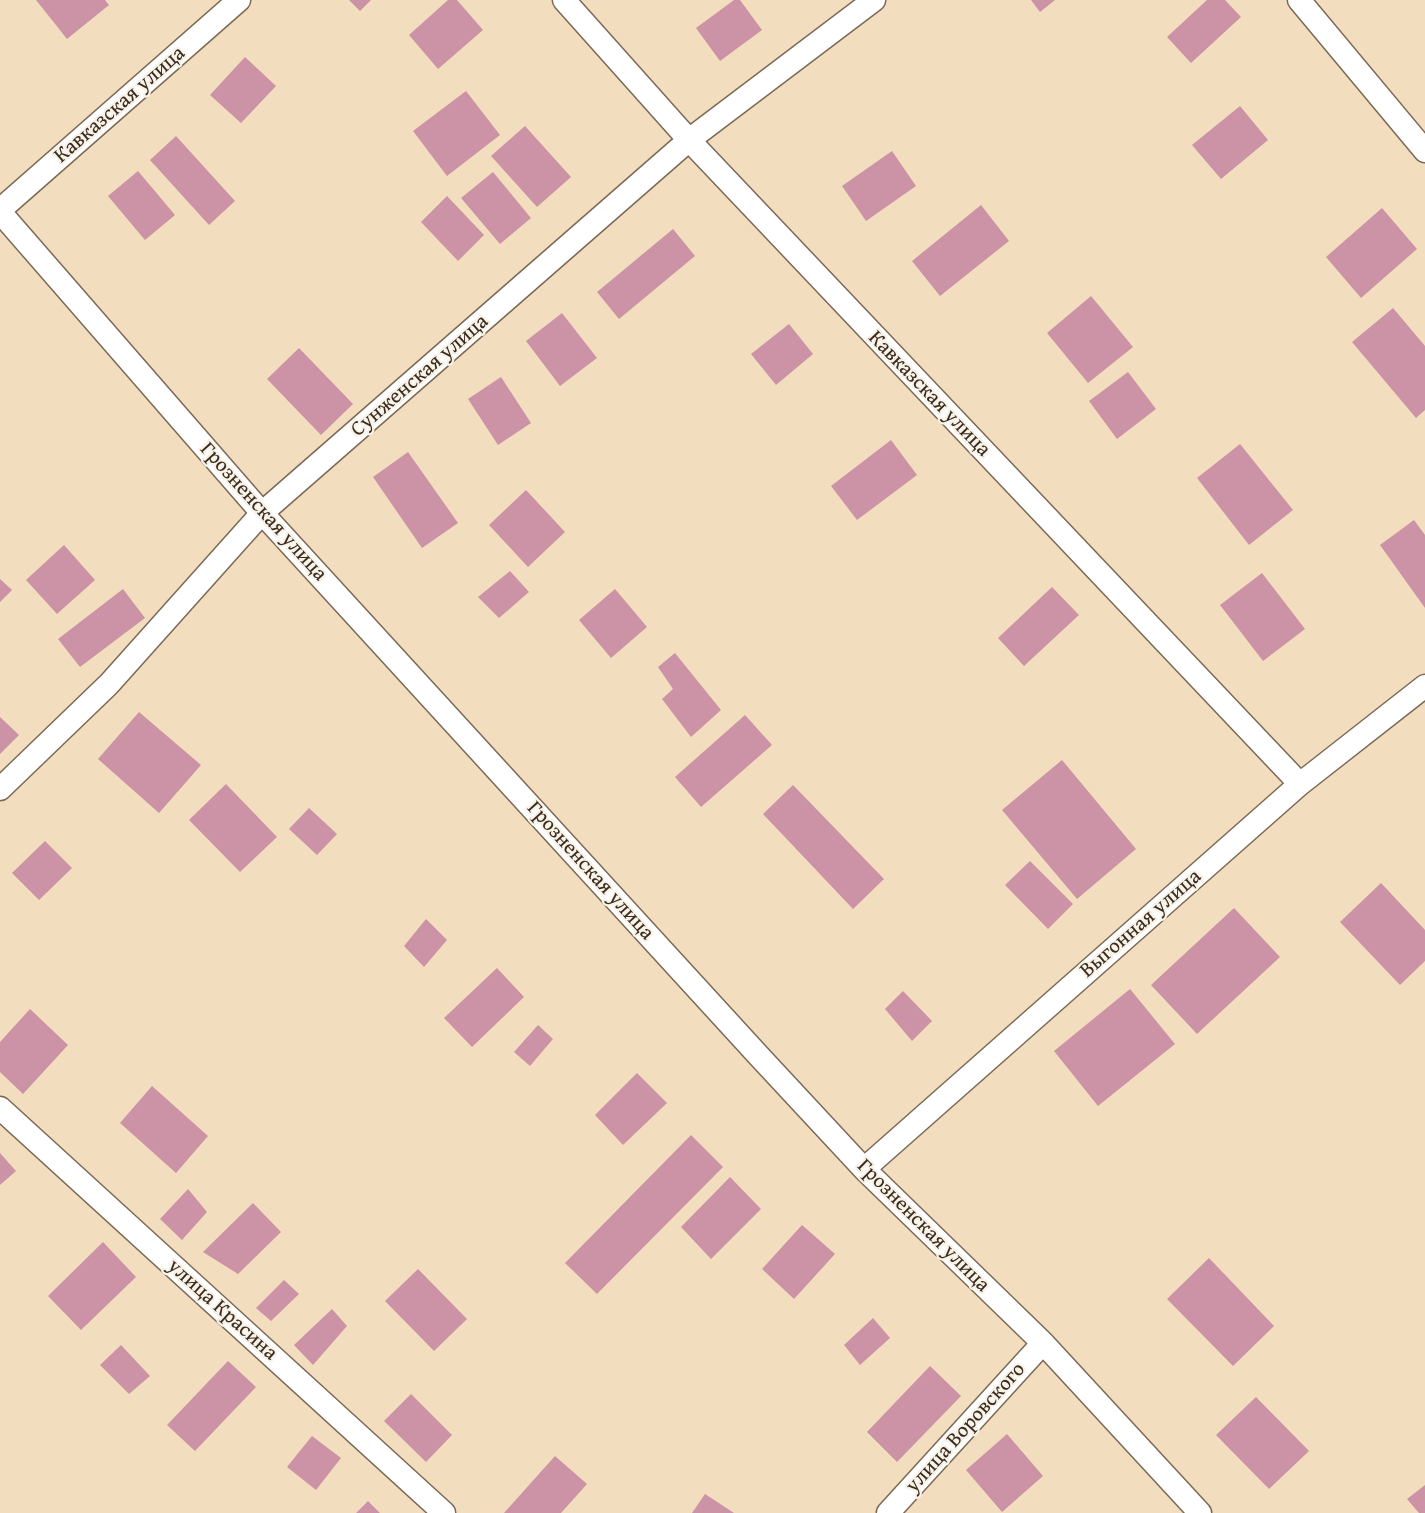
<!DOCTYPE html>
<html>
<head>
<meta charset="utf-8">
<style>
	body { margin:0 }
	canvas { display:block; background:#f2ddbf }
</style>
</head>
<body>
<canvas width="1425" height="1513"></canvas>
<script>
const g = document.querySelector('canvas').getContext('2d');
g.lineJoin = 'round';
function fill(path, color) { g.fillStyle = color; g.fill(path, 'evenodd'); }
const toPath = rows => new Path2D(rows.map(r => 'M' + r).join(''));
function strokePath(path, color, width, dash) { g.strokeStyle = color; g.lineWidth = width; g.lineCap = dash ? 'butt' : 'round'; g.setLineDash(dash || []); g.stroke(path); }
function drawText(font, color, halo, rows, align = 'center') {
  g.font = font + ' "Gentium Book Plus",serif'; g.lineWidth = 4.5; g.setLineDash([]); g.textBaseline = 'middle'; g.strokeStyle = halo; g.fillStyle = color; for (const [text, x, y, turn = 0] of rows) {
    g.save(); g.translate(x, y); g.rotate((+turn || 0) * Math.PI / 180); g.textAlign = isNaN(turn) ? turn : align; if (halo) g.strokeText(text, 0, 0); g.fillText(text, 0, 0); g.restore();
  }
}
const building = toPath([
	[36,0,105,0,109,5,67,39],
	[349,0,371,0,360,11],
	[448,0,457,0,483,30,438,69,409,35],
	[734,0,740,0,762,30,720,61,696,28],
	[1031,0,1055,0,1040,12],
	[1207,0,1225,0,1241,17,1191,63,1167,37],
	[245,57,276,86,241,123,210,95],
	[466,91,500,135,447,176,413,131],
	[1240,106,1268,140,1221,179,1192,145],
	[525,126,571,177,537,207,491,156],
	[176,136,235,201,209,225,150,160],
	[892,151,916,186,866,221,842,186],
	[138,171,175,215,145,240,108,196],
	[493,172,531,218,500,244,461,198],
	[447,196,484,235,458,261,421,222],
	[981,205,1009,241,940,296,912,261],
	[1382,208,1417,249,1361,298,1326,257],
	[673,229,695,256,619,319,597,292],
	[1091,296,1133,347,1088,383,1047,333],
	[1393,308,1425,346,1425,410,1416,418,1352,342],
	[562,313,597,358,560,386,526,341],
	[789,324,813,354,776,385,751,354],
	[299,348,353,404,321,435,267,379],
	[1128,372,1156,409,1117,439,1089,401],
	[501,377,531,423,498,445,468,399],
	[891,440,917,475,857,520,831,486],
	[1240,444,1293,510,1249,545,1197,478],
	[408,452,458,523,422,548,373,477],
	[526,490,565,532,528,567,489,525],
	[1414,520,1425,535,1425,608,1380,545],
	[64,545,95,580,57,614,26,580],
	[510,571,529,592,499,618,478,597],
	[1262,573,1305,629,1263,661,1220,605],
	[0,579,12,590,0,602],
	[1052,587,1079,615,1024,666,998,638],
	[123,589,145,618,80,667,58,639],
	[615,589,647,627,611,658,579,620],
	[675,653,721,710,691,737,662,699,673,689,658,667],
	[139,712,201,765,159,813,98,759],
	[745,715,772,745,701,807,675,777],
	[0,717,19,735,0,754],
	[1062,760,1136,849,1077,899,1002,810],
	[226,784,277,837,240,872,189,820],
	[793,785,884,879,853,909,763,814],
	[309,808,337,834,317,855,289,829],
	[45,841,72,868,39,900,12,873],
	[1030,861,1073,904,1048,929,1005,885],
	[1381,883,1425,930,1425,961,1400,985,1340,922],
	[1234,908,1280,957,1197,1034,1151,985],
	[426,919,447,940,424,967,404,946],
	[497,968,524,997,472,1047,444,1018],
	[1130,989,1175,1044,1098,1106,1054,1051],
	[903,991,932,1021,912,1041,885,1009],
	[30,1009,68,1045,23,1094,0,1072,0,1042],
	[538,1025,553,1039,530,1066,514,1052],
	[637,1073,667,1103,623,1145,595,1115],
	[152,1086,208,1136,176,1173,120,1123],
	[691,1135,723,1167,597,1294,565,1263],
	[0,1153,16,1171,0,1185],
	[730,1177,761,1209,711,1259,681,1227],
	[188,1189,207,1212,182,1240,160,1219],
	[253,1203,281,1232,238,1274,203,1252],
	[802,1225,835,1254,794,1299,762,1269],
	[103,1242,136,1277,81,1330,48,1296],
	[1209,1258,1274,1326,1233,1366,1167,1299],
	[418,1269,467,1319,434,1351,385,1301],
	[284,1280,299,1294,271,1321,256,1308],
	[332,1309,347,1326,313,1365,294,1345],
	[873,1318,890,1338,860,1365,844,1345],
	[121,1345,150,1376,129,1394,100,1365],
	[228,1361,256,1387,195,1451,167,1425],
	[930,1366,961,1396,897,1462,867,1432],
	[411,1394,452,1435,426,1462,384,1421],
	[1256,1397,1309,1451,1269,1489,1216,1435],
	[1007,1434,1043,1476,1002,1512,966,1470],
	[312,1436,341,1458,316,1490,287,1467],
	[555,1456,587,1484,561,1513,504,1513],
	[1425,1485,1425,1513,1419,1513,1407,1499],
	[705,1494,734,1513,692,1513],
	[368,1501,380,1513,356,1513]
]);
const street = toPath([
	[564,0,689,140,1300,784],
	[1299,0,1425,151],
	[0,210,239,0],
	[0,212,262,513,758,1055,864,1169,1043,1343,1200,1513],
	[0,789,109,684,262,513,689,140,874,0],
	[0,1108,444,1513],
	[864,1169,1300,784,1425,686],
	[888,1513,1043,1343]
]);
const streetNames = [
	["Кавказская улица",120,105,-41],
	["Сунженская улица",420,376,-41],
	["Кавказская улица",929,394,46],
	["Грозненская улица",263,512,48],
	["Грозненская улица",590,871,48],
	["Выгонная улица",1141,924,-41],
	["Грозненская улица",923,1226,45],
	["улица Красина",222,1310,42],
	["улица Воровского",966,1428,-48]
];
fill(building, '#cc92a5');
strokePath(street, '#7b6956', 25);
strokePath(street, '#fff', 22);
drawText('21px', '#3b2a1e', '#f7f3e8', streetNames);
</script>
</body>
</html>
